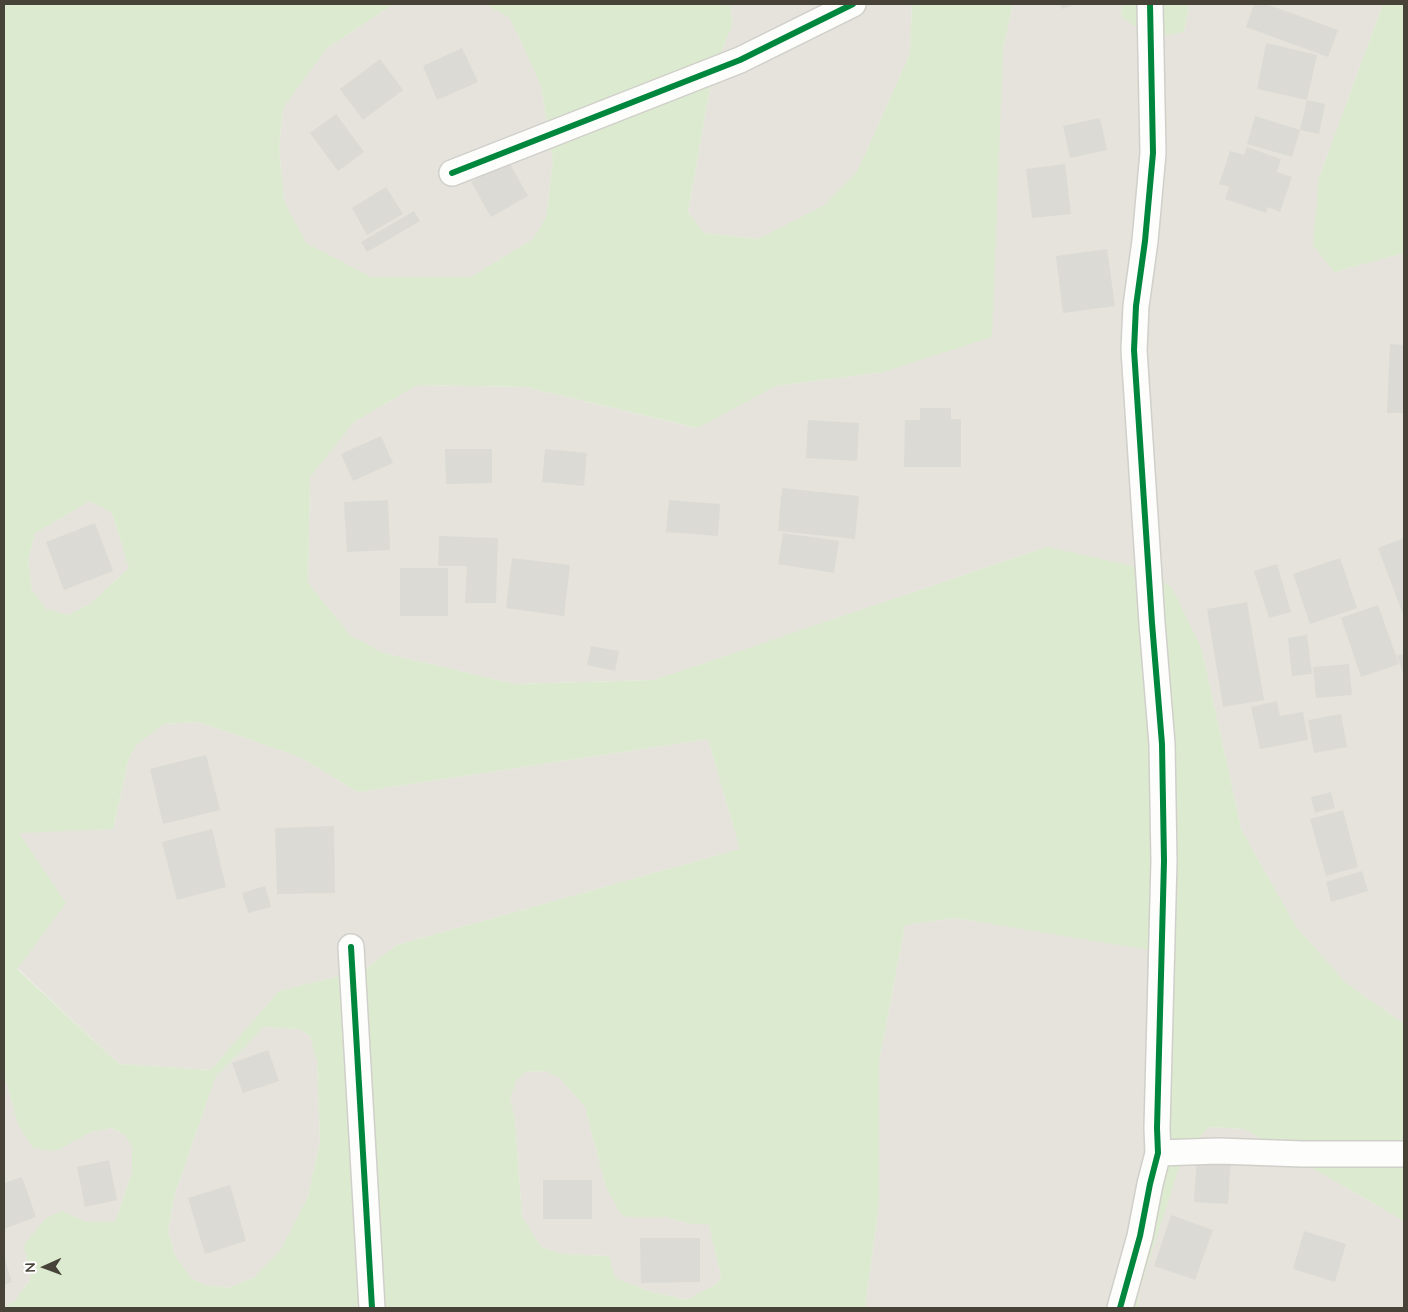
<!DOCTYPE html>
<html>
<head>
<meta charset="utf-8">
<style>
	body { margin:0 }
	#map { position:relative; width:1408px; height:1312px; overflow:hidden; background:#f2f1ec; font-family:Quicksand,sans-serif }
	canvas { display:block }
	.frame { position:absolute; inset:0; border:5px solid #474339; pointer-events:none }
	.north { position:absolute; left:20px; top:1242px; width:50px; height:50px; -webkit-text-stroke:4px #fff; paint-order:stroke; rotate:268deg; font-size:14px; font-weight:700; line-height:20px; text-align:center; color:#474339 }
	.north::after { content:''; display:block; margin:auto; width:18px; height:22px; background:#474339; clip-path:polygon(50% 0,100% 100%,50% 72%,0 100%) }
</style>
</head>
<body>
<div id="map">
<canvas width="1408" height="1312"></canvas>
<div class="frame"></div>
<div class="north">N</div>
</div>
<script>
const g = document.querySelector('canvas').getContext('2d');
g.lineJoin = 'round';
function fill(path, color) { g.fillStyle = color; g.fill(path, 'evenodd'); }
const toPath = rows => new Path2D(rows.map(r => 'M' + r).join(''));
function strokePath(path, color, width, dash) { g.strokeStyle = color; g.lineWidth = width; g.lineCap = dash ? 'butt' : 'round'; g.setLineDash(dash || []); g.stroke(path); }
const residential = toPath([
	[394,4,486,4,510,18,541,85,553,161,546,218,533,239,471,277,371,277,306,244,284,201,279,148,283,108,327,48],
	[731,4,912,4,910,54,858,170,825,205,759,239,704,233,688,212,712,76,732,25],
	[1013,4,1121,4,1122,17,1184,32,1189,4,1383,4,1319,178,1334,272,1404,253,1404,1024,1346,983,1296,927,1241,829,1202,650,1047,547,654,680,515,684,383,653,350,635,308,583,310,477,354,422,417,385,526,387,696,428,776,386,883,372,1003,50],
	[90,501,112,513,129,568,90,604,68,615,46,609,32,590,28,561,35,533],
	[199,722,300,757,358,792,708,739,740,849,397,945,364,970,279,991,211,1070,119,1064,17,968,66,903,18,832,113,829,128,760,136,745,164,724],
	[955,918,1162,951,1160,1114,1107,1308,865,1308,879,1203,879,1062,905,925],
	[263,1027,299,1029,310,1036,317,1061,320,1141,308,1197,280,1251,255,1277,229,1288,204,1285,191,1278,175,1256,168,1231,175,1193,216,1076,244,1048],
	[546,1071,560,1078,585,1107,606,1187,626,1217,666,1217,691,1224,709,1224,721,1276,717,1284,687,1300,649,1291,615,1278,608,1256,562,1254,541,1247,522,1217,515,1120,510,1099,516,1080,526,1072],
	[4,1074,18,1124,56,1151,91,1132,112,1128,125,1135,132,1147,132,1172,115,1222,86,1222,63,1211,24,1245,31,1278,15,1301,5,1308,4,1307],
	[1209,1127,1245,1129,1404,1221,1404,1308,1138,1308,1139,1292,1183,1154]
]);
const green = toPath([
	[4,4,394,4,327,48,283,108,279,148,284,201,306,243,371,277,471,277,533,239,546,218,553,161,541,85,510,18,486,4,731,4,732,25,712,76,688,212,704,233,758,239,825,205,858,170,910,54,912,4,1013,4,1003,50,992,337,883,372,776,386,697,428,526,387,417,385,354,422,310,477,308,583,350,635,383,653,515,684,654,680,1047,547,1145,569,1172,588,1202,650,1241,829,1296,927,1346,983,1404,1024,1404,1221,1245,1129,1209,1127,1183,1155,1139,1292,1138,1308,1107,1308,1160,1114,1162,952,955,918,905,925,879,1062,879,1203,865,1308,4,1308,15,1301,31,1278,24,1245,46,1218,63,1211,86,1222,115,1222,132,1172,132,1147,125,1135,112,1128,91,1132,56,1151,33,1148,18,1124,4,1074],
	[90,501,112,513,129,568,90,604,68,615,46,609,32,590,28,561,35,533],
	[199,722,300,757,358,792,708,739,740,849,397,945,364,970,279,991,211,1070,119,1064,17,969,66,903,19,833,113,829,128,760,136,745,164,724],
	[263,1027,299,1029,310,1036,317,1061,320,1141,308,1197,280,1251,255,1277,229,1288,204,1285,191,1278,175,1256,168,1231,175,1193,216,1076,244,1048],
	[546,1071,560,1078,585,1107,606,1187,621,1214,626,1217,666,1217,691,1224,709,1224,721,1276,717,1284,686,1300,649,1291,615,1278,609,1256,562,1254,541,1247,522,1217,515,1120,510,1099,516,1080,526,1072],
	[1121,4,1189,4,1184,32,1151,38,1122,17],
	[1383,4,1404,4,1404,253,1334,272,1313,245,1319,178]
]);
const building = toPath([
	[1060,4,1076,4,1062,9],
	[1254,4,1266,4,1338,30,1328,57,1246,27],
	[1266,43,1317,55,1307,100,1325,104,1319,134,1300,130,1307,100,1257,89],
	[462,48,478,82,437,100,423,66],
	[380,59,403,90,363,120,340,89],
	[336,114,364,152,338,171,310,133],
	[1255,116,1300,130,1292,157,1247,144],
	[1100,118,1107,150,1070,158,1063,126],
	[1247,147,1281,159,1277,172,1292,177,1280,212,1268,207,1266,213,1225,199,1229,187,1219,184,1230,151,1244,155],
	[508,161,528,196,491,217,471,182],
	[1065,164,1071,214,1032,218,1026,169],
	[386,187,403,214,367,235,352,208],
	[414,211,420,221,367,252,361,242],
	[1107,249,1115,306,1063,313,1056,256],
	[1390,344,1404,345,1404,413,1387,413],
	[920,408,951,408,951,419,961,419,961,467,904,467,905,420,920,420],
	[808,420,859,423,857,461,806,458],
	[381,436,393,463,353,481,341,454],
	[445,449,492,449,492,483,446,484],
	[545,449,587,453,584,486,542,482],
	[782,488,859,496,855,539,778,531],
	[388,500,390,550,347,552,344,502],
	[669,500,720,504,718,536,666,532],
	[95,523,113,571,64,590,46,542],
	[783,533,839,541,834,573,778,564],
	[439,536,498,538,496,603,465,603,467,566,438,566],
	[1404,538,1404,617,1378,548],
	[512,558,570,565,564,616,506,608],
	[1340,558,1357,608,1310,624,1293,574],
	[1277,564,1291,612,1269,618,1254,571],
	[400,568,448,568,448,616,400,616],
	[1247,602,1264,700,1223,707,1207,609],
	[1378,605,1399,664,1361,677,1341,618],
	[1307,635,1312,674,1292,676,1288,638],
	[591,646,619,651,615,671,587,665],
	[1404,653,1404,675,1397,656],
	[1349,664,1352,695,1316,698,1313,667],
	[1277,701,1280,716,1303,712,1308,740,1260,749,1251,707],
	[1341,714,1347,747,1314,753,1308,720],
	[206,755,220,810,163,824,150,769],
	[1331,792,1335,808,1315,813,1311,797],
	[1343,810,1358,867,1326,876,1310,819],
	[334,826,335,893,277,894,275,828],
	[212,829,226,887,177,900,162,842],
	[1362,871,1368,891,1331,902,1326,882],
	[265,886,271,907,248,913,242,893],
	[268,1050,279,1081,243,1093,232,1063],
	[1197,1156,1231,1158,1228,1204,1194,1202],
	[109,1160,117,1200,85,1207,77,1167],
	[22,1177,36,1217,4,1229,4,1183],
	[543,1180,592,1180,592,1219,543,1219],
	[230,1185,246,1241,205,1254,188,1198],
	[1171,1215,1213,1230,1195,1280,1154,1266],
	[1304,1231,1346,1244,1335,1282,1293,1269],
	[640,1238,700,1238,700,1282,641,1283],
	[4,1257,12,1282,4,1285]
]);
const minor = toPath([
	[452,173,740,60,853,4],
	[351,947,372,1308],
	[1158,1153,1219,1151,1303,1154,1404,1154],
	[1120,1308,1140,1236,1150,1184,1158,1153,1157,1128,1164,861,1162,744,1152,623,1134,350,1136,306,1145,241,1153,153,1150,4]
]);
const cycleway = toPath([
	[452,173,740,60,853,4],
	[351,947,372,1308],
	[1120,1308,1140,1236,1150,1184,1158,1153,1157,1128,1164,861,1162,744,1152,623,1134,350,1136,306,1145,241,1153,153,1150,4]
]);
fill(residential, '#e5e3db');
fill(green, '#dceacf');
fill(building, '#dcdad5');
strokePath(minor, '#d0cfca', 28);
strokePath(minor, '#fdfdfc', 25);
strokePath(cycleway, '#00873e', 6);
</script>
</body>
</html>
